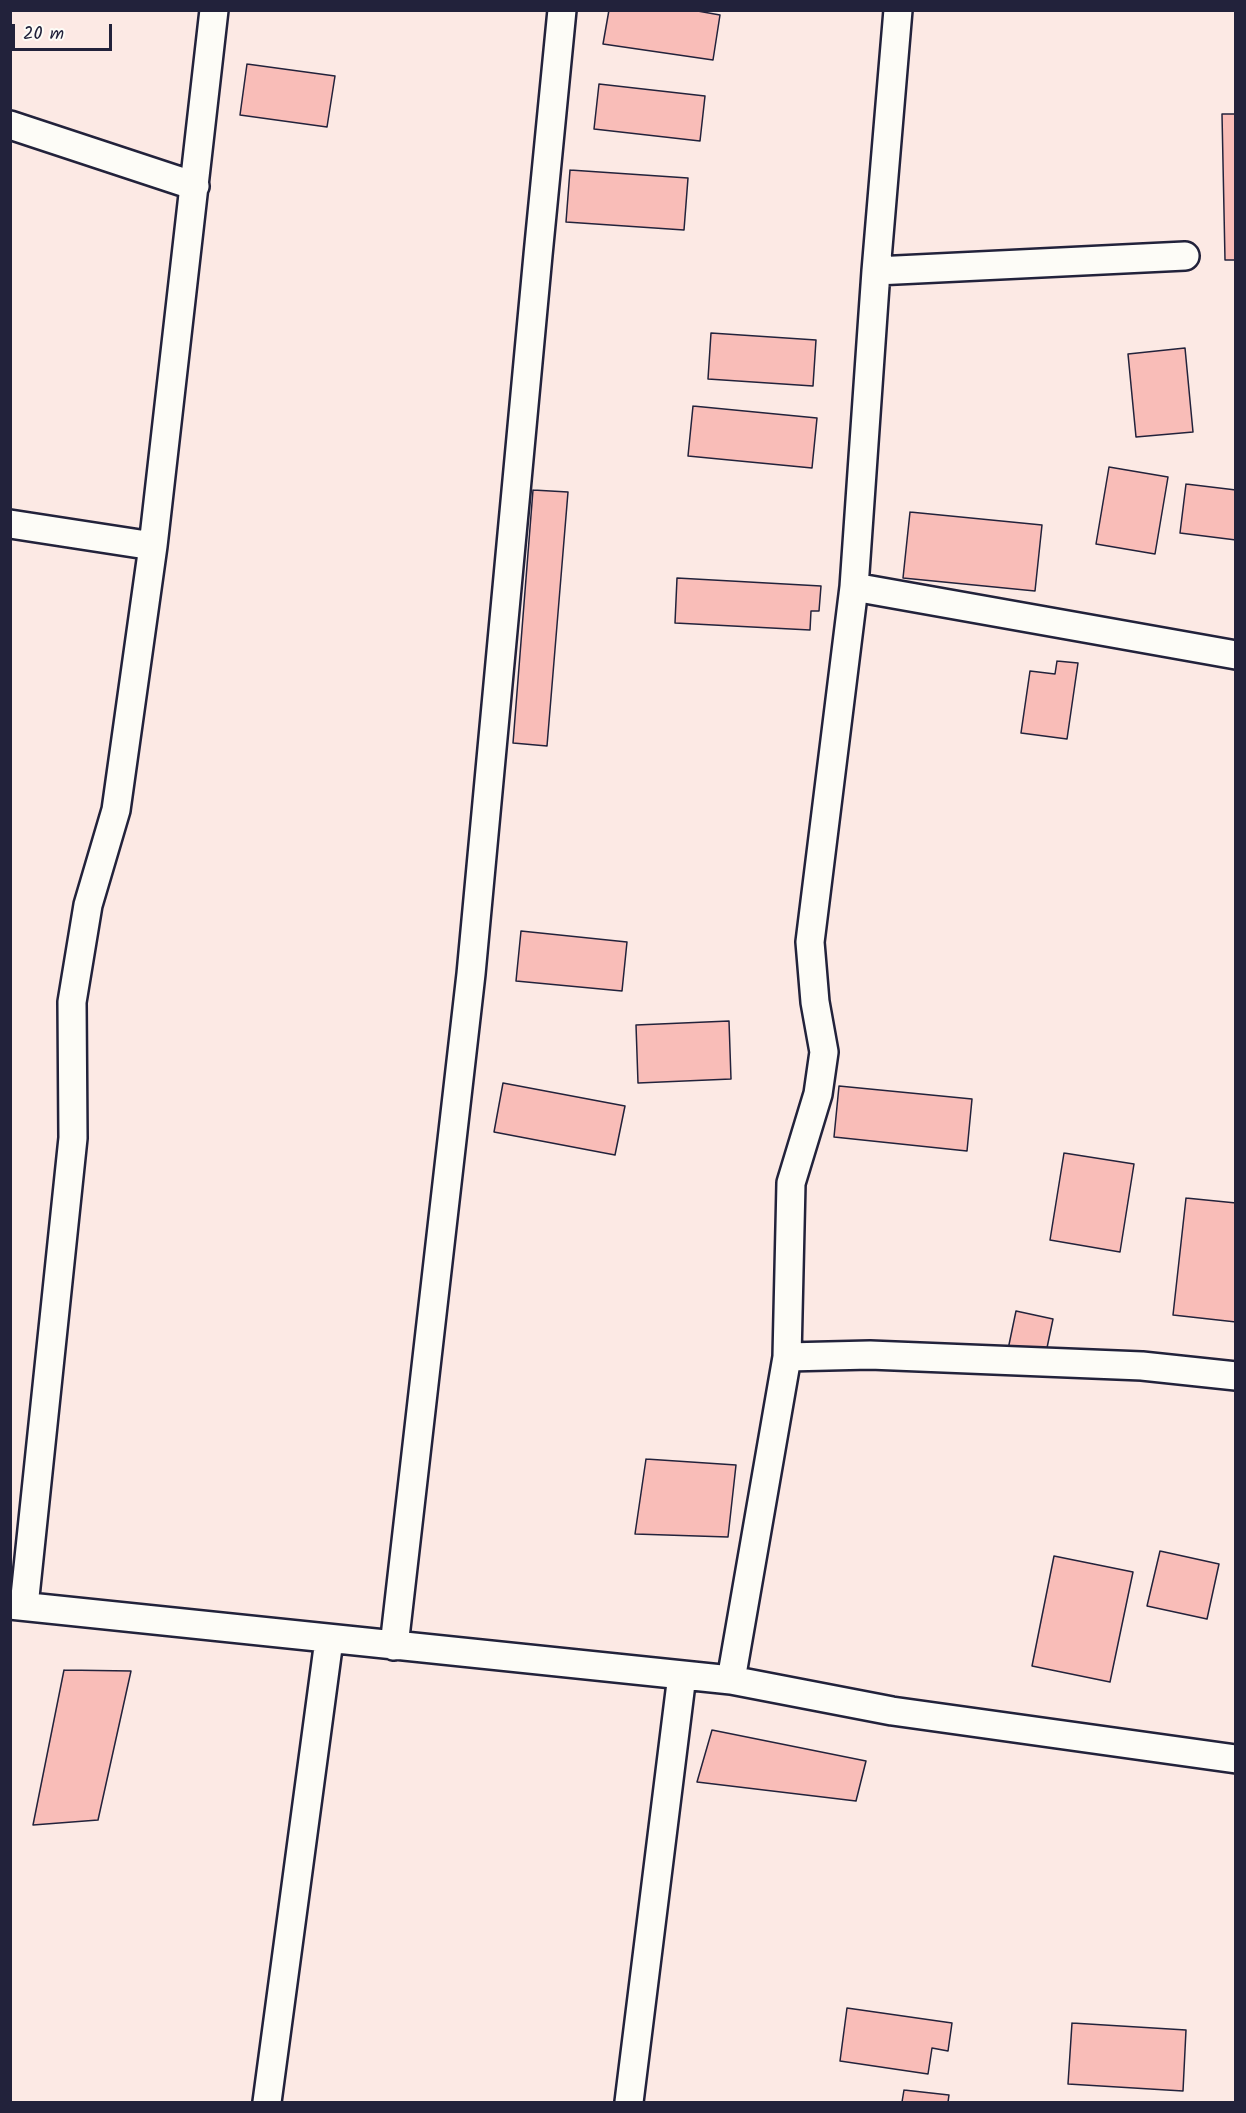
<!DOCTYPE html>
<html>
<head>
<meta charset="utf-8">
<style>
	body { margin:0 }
	#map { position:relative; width:1246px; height:2113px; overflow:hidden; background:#fce9e4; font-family:Kalam,sans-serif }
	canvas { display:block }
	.frame { position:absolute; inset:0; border:12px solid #22223b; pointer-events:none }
	.scale { position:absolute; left:12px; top:24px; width:100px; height:27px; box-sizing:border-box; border:3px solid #22223b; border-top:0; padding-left:8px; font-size:18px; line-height:21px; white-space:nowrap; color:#22223b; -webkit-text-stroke:4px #fdfcf7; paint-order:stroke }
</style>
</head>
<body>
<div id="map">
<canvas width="1246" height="2113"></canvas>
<div class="frame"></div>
<div class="scale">20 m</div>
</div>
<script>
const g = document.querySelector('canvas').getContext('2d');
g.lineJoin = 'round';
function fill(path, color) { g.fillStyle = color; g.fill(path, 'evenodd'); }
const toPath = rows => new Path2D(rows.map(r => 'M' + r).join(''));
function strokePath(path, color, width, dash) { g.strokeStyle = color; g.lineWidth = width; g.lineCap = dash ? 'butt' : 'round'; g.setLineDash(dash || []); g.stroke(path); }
const building = toPath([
	[609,10,692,10,720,15,713,60,603,44,609,10],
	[247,64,335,76,327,127,240,115,247,64],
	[599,84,705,96,700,141,594,129,599,84],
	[1222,114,1236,114,1236,260,1225,260,1222,114],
	[570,170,688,178,684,230,566,222,570,170],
	[711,333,816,340,813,386,708,379,711,333],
	[1185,348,1193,432,1136,437,1128,354,1185,348],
	[693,406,817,418,812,468,688,456,693,406],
	[1109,467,1168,477,1155,554,1096,544,1109,467],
	[1186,484,1236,490,1236,540,1180,533,1186,484],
	[533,490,568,492,547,746,513,743,533,490],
	[910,512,1042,525,1035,591,903,578,910,512],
	[677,578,821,586,819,611,811,611,810,630,675,623,677,578],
	[1057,661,1078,663,1067,739,1021,733,1030,671,1055,674,1057,661],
	[521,931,627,942,622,991,516,981,521,931],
	[729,1021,731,1079,638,1083,636,1025,729,1021],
	[503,1083,625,1106,615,1155,494,1132,503,1083],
	[839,1086,972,1099,967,1151,834,1137,839,1086],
	[1064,1153,1134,1164,1120,1252,1050,1240,1064,1153],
	[1186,1198,1236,1203,1236,1322,1173,1315,1186,1198],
	[1016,1311,1053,1319,1043,1367,1006,1359,1016,1311],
	[646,1459,736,1465,728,1537,635,1534,646,1459],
	[1160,1551,1219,1564,1207,1619,1147,1606,1160,1551],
	[1054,1556,1133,1572,1110,1682,1032,1666,1054,1556],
	[64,1670,131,1671,98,1820,33,1825,64,1670],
	[712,1730,866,1761,856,1801,697,1782,712,1730],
	[847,2008,952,2023,948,2051,932,2048,928,2074,840,2061,847,2008],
	[1072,2023,1186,2030,1183,2091,1068,2084,1072,2023],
	[904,2090,949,2095,948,2102,902,2102,904,2090]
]);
const minor = toPath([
	[10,125,195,186],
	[876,271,1185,256],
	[10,524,153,546],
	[854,587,1236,655],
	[787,1357,791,1183,818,1094,824,1052,815,1002,810,942,854,587,876,271,898,10],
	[10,1605,731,1680,892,1711,1236,1759],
	[24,1606,73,1138,72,1002,88,905,116,810,153,546,214,10],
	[394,1646,471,974,538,255,562,10],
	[731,1680,787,1357,870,1355,1142,1366,1236,1376],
	[267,2102,329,1640],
	[629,2102,682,1675]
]);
fill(building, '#f9bdb8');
strokePath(building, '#22223b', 1.5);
strokePath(minor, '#22223b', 32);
strokePath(minor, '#fdfcf7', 27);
</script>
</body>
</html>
